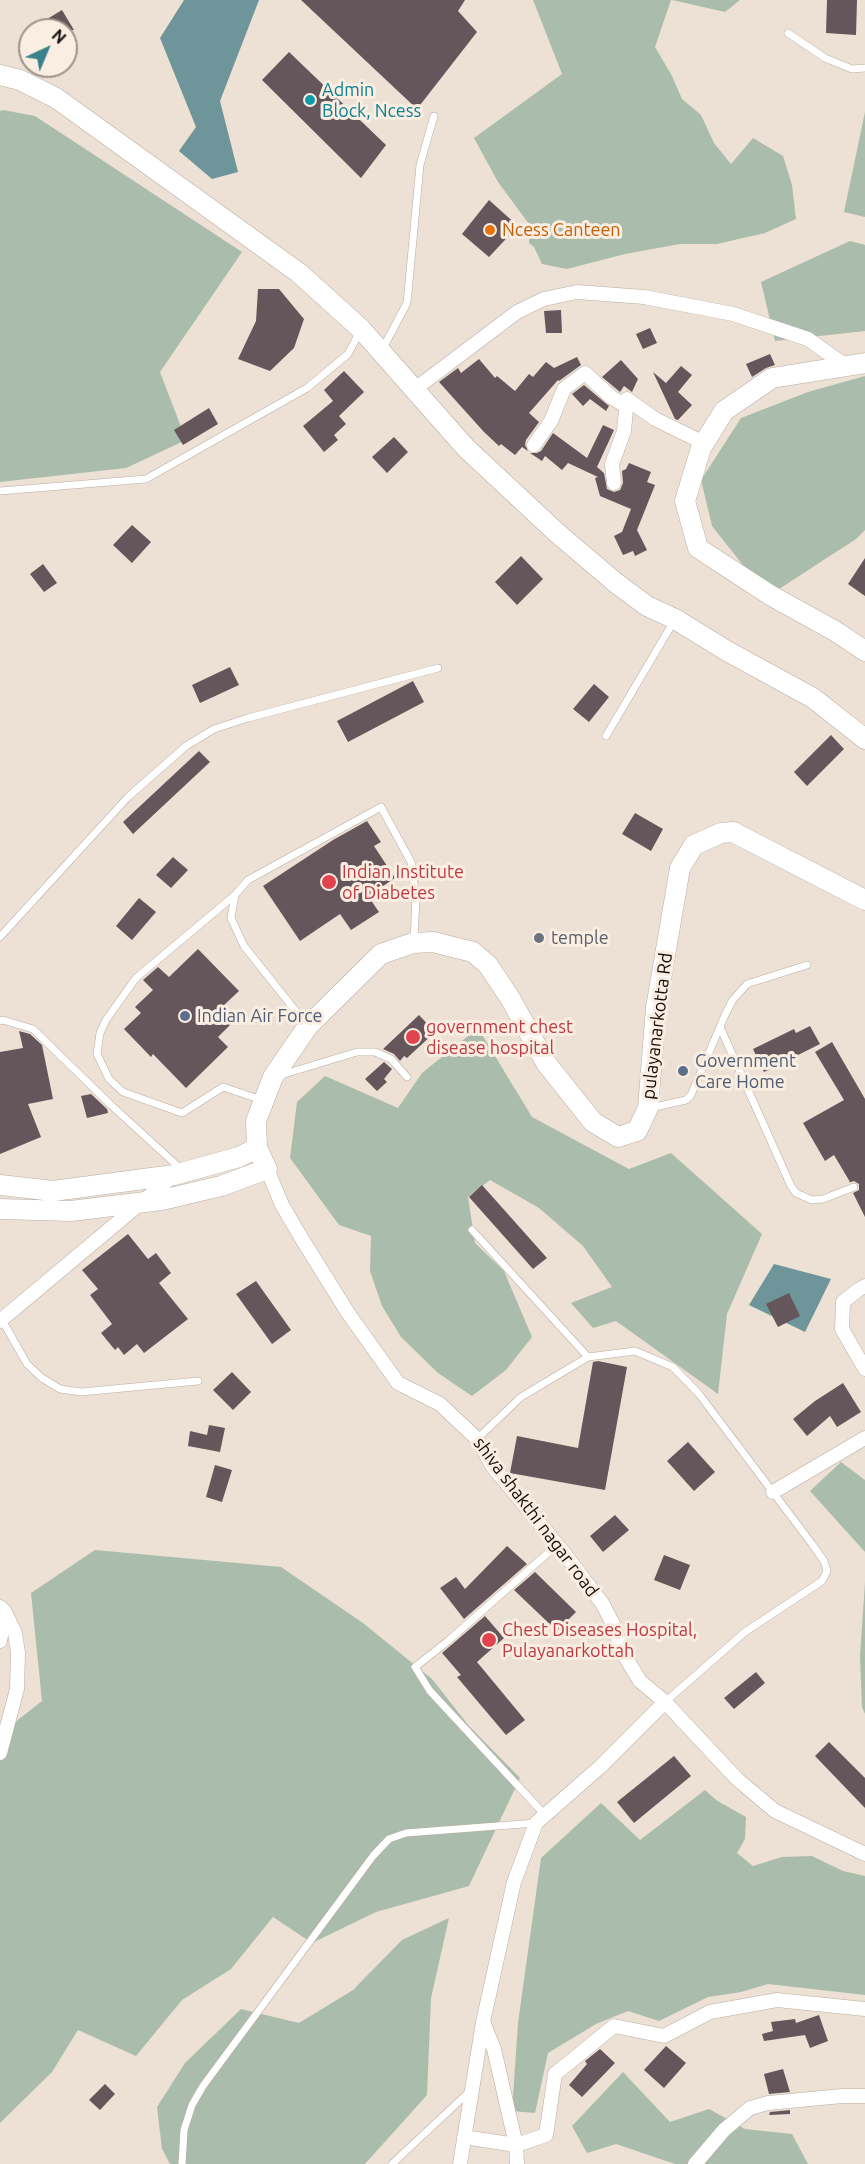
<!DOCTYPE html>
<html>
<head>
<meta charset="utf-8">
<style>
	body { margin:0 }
	#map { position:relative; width:865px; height:2164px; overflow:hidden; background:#ede0d4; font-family:Ubuntu,sans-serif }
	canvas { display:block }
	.north { position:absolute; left:18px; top:18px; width:60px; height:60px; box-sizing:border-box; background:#faede1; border:2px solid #9c938a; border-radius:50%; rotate:44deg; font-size:16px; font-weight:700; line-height:24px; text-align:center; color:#100c08 }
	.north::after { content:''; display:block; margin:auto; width:21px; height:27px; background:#3a818b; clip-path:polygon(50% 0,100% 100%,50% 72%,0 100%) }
</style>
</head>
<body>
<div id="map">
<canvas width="865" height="2164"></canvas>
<div class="north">N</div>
</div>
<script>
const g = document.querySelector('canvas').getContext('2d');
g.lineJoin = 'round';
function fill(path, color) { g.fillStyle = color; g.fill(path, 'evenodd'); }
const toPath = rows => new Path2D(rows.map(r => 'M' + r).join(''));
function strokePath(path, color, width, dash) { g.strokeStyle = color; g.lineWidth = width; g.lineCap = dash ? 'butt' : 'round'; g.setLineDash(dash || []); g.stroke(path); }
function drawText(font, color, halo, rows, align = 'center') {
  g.font = font + ' Ubuntu,sans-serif'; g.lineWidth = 6; g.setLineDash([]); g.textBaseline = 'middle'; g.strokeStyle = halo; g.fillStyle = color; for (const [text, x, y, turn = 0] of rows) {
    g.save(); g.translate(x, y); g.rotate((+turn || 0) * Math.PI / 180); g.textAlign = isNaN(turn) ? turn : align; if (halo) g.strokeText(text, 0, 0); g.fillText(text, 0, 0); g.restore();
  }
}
const green = toPath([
	[533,0,671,0,655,47,672,76,682,99,701,115,714,143,731,164,753,138,783,156,792,185,796,219,765,233,717,244,680,244,625,254,567,269,542,264,534,247,529,243,529,224,498,182,474,138,562,74],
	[672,0,740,0,725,12],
	[3,110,35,116,242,252,160,372,186,440,126,468,0,482,0,111],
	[865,112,865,217,844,212],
	[850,241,865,245,865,331,775,341,761,282],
	[865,376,865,530,856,539,776,591,746,569,712,526,701,480,741,418,808,392],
	[478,1028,532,1117,629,1169,671,1153,762,1234,727,1314,718,1394,616,1321,593,1328,571,1303,612,1287,583,1246,539,1208,490,1180,468,1197,475,1243,504,1271,532,1337,506,1370,472,1396,438,1373,401,1337,382,1306,370,1271,371,1236,339,1225,290,1158,297,1102,325,1076,398,1108,422,1073],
	[841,1462,865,1480,865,1552,810,1491],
	[95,1550,281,1567,363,1623,432,1679,469,1726,520,1778,469,1886,376,1912,312,1943,273,1917,231,1969,182,2000,136,2056,78,2030,52,2072,0,2123,0,1734,42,1701,31,1593],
	[865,1582,865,1714,862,1707,860,1656],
	[705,1790,716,1800,746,1817,745,1839,737,1853,753,1866,782,1857,812,1856,843,1871,865,1876,865,1995,768,1984,741,1992,708,1997,659,2021,628,2011,596,2024,548,2053,535,2113,512,2111,518,2023,541,1858,601,1803,640,1840],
	[449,1918,431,1998,427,2095,365,2164,170,2164,162,2149,157,2107,185,2063,241,2009,299,2023,353,1990,402,1940],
	[623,2072,670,2122,709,2109,745,2129,792,2134,808,2164,675,2164,616,2144,587,2153,572,2126]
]);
const water = toPath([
	[184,0,259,0,220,101,238,172,212,179,179,151,196,127,160,38],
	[774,1264,831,1279,805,1332,749,1305]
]);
const building = toPath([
	[301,0,465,0,458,11,477,32,417,109],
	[827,0,857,0,856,35,826,33],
	[62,10,74,30,29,30],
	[289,52,386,145,361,178,262,80],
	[489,200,518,226,489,257,462,234],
	[258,289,279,289,304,319,294,348,270,371,238,359,256,321],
	[561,310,562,333,546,333,544,311],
	[650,328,657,343,643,349,636,334],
	[770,354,775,365,766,368,752,377,746,364],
	[577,357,581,365,559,381,558,380,529,413,539,422,526,440,525,445,528,451,522,447,515,455,501,444,499,446,484,432,439,382,458,368,461,373,479,359,495,378,497,376,515,391,529,374,533,377,546,362,554,368],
	[621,360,638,379,632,392,624,386,620,392,602,377],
	[681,366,692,375,678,392,692,405,678,420,675,419,653,372,666,383],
	[344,371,364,392,339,416,346,424,334,435,338,440,324,452,303,426,333,401,324,390],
	[584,385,609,406,606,411,590,399,583,406,572,394],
	[209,408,218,424,183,445,174,430],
	[603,425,614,430,597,467,604,473,607,489,614,492,620,490,623,483,622,471,626,469,629,463,651,472,647,482,655,485,637,530,647,550,635,556,633,551,623,555,614,536,622,532,631,509,600,496,595,478,598,477,568,463,562,470,545,456,542,461,530,453,537,453,541,451,553,433,587,458],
	[394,437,408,452,387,473,372,457],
	[132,525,151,542,132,563,113,545],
	[521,556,543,579,517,605,495,582],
	[865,558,865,596,848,584],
	[43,564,57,583,44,592,30,574],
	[230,667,239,685,200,703,192,685],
	[413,681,424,702,348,742,337,721],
	[594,684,609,697,589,722,573,709],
	[831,735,844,749,807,786,794,772],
	[199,751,210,762,133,834,123,822],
	[635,813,663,829,651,851,622,834],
	[367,821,381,842,374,846,395,878,368,896,379,912,351,930,340,914,300,941,263,886,333,840],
	[173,857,188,870,171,888,156,875],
	[139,898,156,912,132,940,116,926],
	[198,949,239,991,223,1006,236,1019,218,1037,228,1047,186,1088,153,1054,151,1057,124,1029,141,1013,135,1007,153,990,143,980,158,967,169,977],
	[419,1015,435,1032,407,1058,404,1056,400,1061,394,1054,383,1049],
	[810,1026,820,1044,764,1072,753,1049,794,1029,796,1033],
	[19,1031,30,1034,42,1045,53,1099,28,1104,41,1137,0,1154,0,1052,23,1048],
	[832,1042,865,1099,865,1217,853,1193,859,1190,859,1184,854,1181,848,1183,850,1182,834,1155,825,1161,803,1123,844,1100,815,1052],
	[384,1062,392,1069,384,1079,387,1082,377,1091,365,1079],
	[91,1094,107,1109,108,1113,87,1118,81,1096],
	[482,1185,547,1258,533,1269,469,1197],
	[128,1234,148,1259,156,1253,171,1273,159,1283,188,1319,144,1353,137,1344,124,1355,118,1347,115,1350,101,1333,112,1324,90,1295,98,1289,82,1270],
	[256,1281,291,1330,272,1344,236,1294],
	[789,1293,800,1316,778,1327,766,1304],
	[598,1361,627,1367,605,1490,510,1473,517,1436,578,1448,593,1362],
	[232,1372,251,1392,233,1410,213,1390],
	[843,1383,861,1412,837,1427,830,1416,807,1436,793,1419,815,1401],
	[209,1425,225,1428,220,1452,188,1446,190,1431,207,1435],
	[688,1442,715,1472,694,1491,667,1461],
	[215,1465,232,1470,222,1502,206,1497],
	[615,1515,629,1530,603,1552,590,1536],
	[507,1546,527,1564,464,1619,440,1588,456,1577,465,1589],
	[664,1555,690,1565,680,1590,654,1580],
	[535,1572,576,1612,557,1631,514,1590],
	[485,1616,504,1638,477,1662,525,1720,506,1735,457,1677,461,1675,442,1653],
	[756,1672,765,1683,734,1709,724,1698],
	[829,1742,865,1778,865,1808,815,1756],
	[674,1756,691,1776,634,1823,617,1802],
	[819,2015,828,2041,810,2048,805,2035,764,2041,762,2034,773,2031,771,2022,795,2019,796,2023],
	[666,2046,686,2063,664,2088,644,2070],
	[600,2049,615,2063,582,2097,569,2085,587,2064,585,2061],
	[783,2069,790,2092,769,2094,764,2074],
	[105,2084,115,2094,100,2110,89,2100],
	[790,2110,790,2114,769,2115,770,2112]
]);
const lane = toPath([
	[788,33,825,58,852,69,865,68],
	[382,350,407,303,420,165,434,116],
	[0,491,146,479,307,388,348,354,360,331],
	[606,736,674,621],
	[235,895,136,978,106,1020,100,1033,97,1054,109,1079,123,1092,182,1113,223,1087,262,1100],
	[0,937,128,797,186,746,214,729,248,718,438,668],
	[0,1021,3,1020,33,1029,112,1106,182,1170],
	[306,1024,244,946,231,918,235,895,248,880,381,807,411,862,416,898,414,940],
	[720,1027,791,1186,796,1193,812,1200,823,1199,854,1187],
	[281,1075,357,1052,375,1052,391,1059,407,1077],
	[650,1108,686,1100,691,1095,725,1015,732,1001,747,984,807,965],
	[472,1230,588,1357],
	[2,1320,27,1364,42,1378,60,1389,81,1392,198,1381],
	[477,1439,521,1397,588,1357,635,1351,673,1367,699,1394,812,1544,824,1561,827,1571,822,1581,745,1632,665,1702],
	[545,1815,430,1691,415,1667,448,1641,557,1545],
	[182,2164,184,2130,192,2105,203,2086,373,1856,389,1839,406,1833,536,1823],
	[392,2164,470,2091]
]);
const street = toPath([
	[415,389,517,312,544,299,577,292,644,297,733,314,808,339,846,366],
	[534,445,551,421,564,389,585,373,611,397,626,406],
	[614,483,612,464,624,431,627,399,655,419,704,443],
	[267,1169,282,1205,302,1239,348,1313,398,1383,440,1404,477,1439,493,1467,564,1553,602,1603,613,1624,623,1653,640,1681,665,1702,737,1779,775,1811,865,1854],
	[865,1286,858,1290,843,1302,842,1329,865,1369],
	[0,1321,173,1176],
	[773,1492,865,1438],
	[0,1607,5,1612,15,1633,18,1653,17,1689,0,1753],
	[0,1641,5,1612],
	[484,2024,494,2049,516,2145,517,2164],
	[464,2137,516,2145,546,2135,555,2074,614,2026,664,2036,710,2012,777,2000,865,2009],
	[460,2164,483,2022,514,1882,536,1823,601,1766,665,1702],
	[695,2164,724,2130,750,2108,768,2103,842,2096,865,2096]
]);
const secondary = toPath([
	[0,75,20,80,56,98,299,273,361,329,466,448,556,532,616,583,647,606,675,619,727,651,813,698,865,739],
	[865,363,772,378,724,411,701,448,685,501,698,548,770,595,835,631,865,651],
	[0,1185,53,1191,174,1175,239,1157,257,1148],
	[0,1209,71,1211,162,1200,221,1186,267,1169,257,1148,256,1121,273,1077,308,1026,381,954,413,943,433,942,473,952,488,965,510,998,546,1063,593,1122,618,1137,637,1131,648,1108,656,1008,680,868,694,845,721,833,733,832,865,900]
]);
const markers = [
	[310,100,6,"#0f9aa8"],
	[490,230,6,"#e8710a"],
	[329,882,8,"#e0444e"],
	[539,938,6,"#6b7280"],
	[185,1016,6,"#5c6f8a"],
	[413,1037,8,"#e0444e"],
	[683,1071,6,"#5c6f8a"],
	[489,1640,8,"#e0444e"]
];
const cultureNames = [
	["Admin",322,90],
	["Block, Ncess",322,111]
];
const foodNames = [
	["Ncess Canteen",502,230]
];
const healthNames = [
	["Indian Institute",342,872],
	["of Diabetes",342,893],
	["government chest",426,1027],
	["disease hospital",426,1048],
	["Chest Diseases Hospital,",502,1630],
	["Pulayanarkottah",502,1651]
];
const worshipNames = [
	["temple",551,938]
];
const serviceNames = [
	["Indian Air Force",197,1016],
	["Government",695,1061],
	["Care Home",695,1082]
];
const streetNames = [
	["pulayanarkotta Rd",657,1026,-83],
	["shiva shakthi nagar road",536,1517,53]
];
fill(green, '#aabdac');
fill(water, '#6d959a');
fill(building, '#65565b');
strokePath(lane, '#b9ada2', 8);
strokePath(street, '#b9ada2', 15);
strokePath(secondary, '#b9ada2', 21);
strokePath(lane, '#fff', 7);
strokePath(street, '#fff', 14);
strokePath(secondary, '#fff', 20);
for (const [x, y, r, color] of markers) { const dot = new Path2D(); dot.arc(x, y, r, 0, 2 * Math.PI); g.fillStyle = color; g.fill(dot); strokePath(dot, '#faede1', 2); }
drawText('18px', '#0d838f', '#faede1', cultureNames, 'left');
drawText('18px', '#c56008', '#faede1', foodNames, 'left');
drawText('18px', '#be3a42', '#faede1', healthNames, 'left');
drawText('18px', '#5b616d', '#faede1', worshipNames, 'left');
drawText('18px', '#4e5e75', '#faede1', serviceNames, 'left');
drawText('18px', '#100c08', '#faede1', streetNames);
</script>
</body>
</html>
